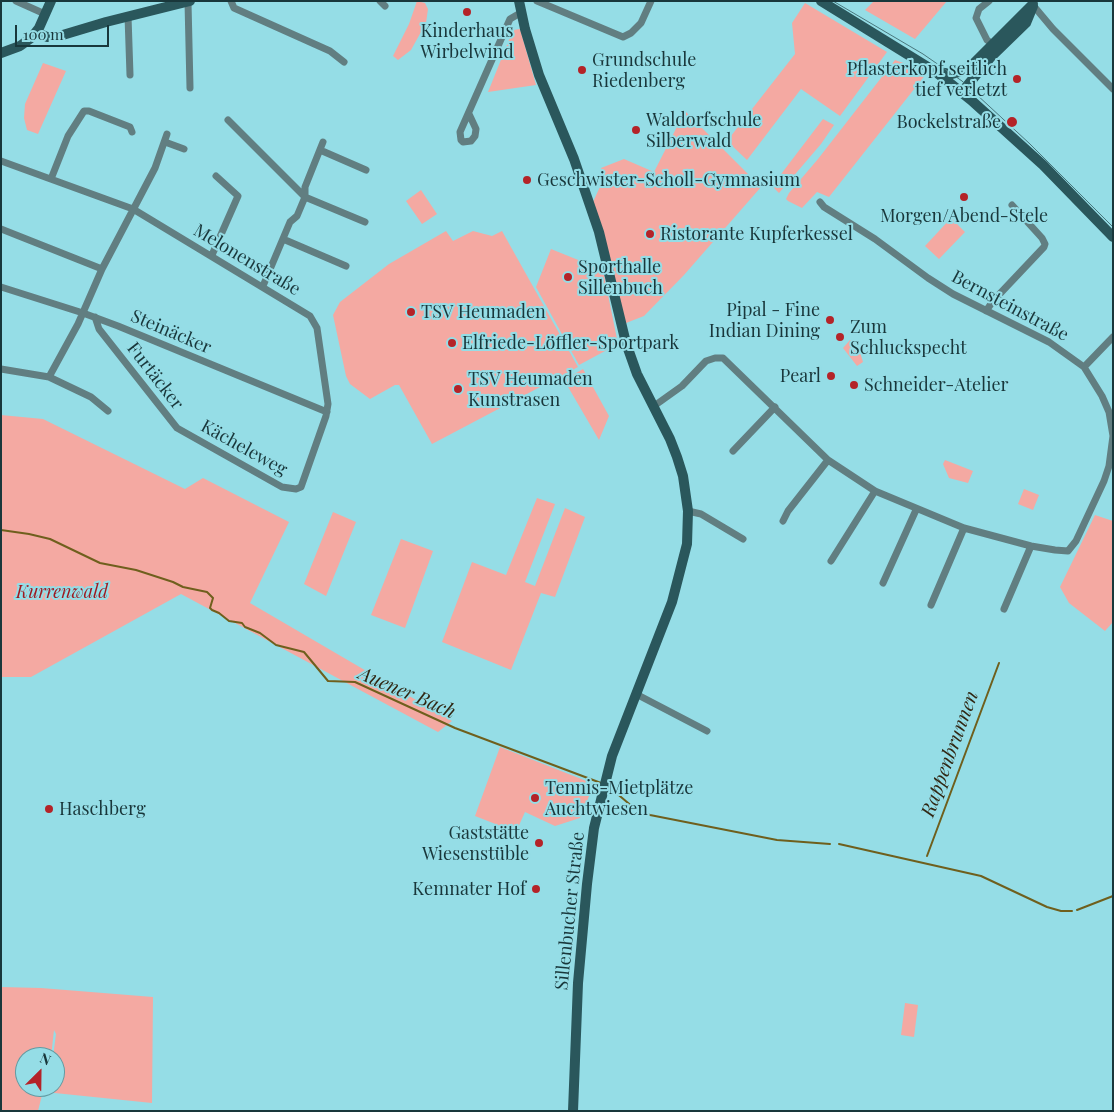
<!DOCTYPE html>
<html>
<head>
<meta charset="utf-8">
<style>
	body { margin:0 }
	#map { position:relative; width:1114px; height:1112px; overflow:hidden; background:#95dde6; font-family:"Playfair Display",serif }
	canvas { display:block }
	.frame { position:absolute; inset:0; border:2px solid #19373b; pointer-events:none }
	.north { position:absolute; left:15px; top:1047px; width:50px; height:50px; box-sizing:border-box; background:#95dde6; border:1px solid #639ba2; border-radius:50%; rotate:23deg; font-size:14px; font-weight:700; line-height:20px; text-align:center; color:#19373b }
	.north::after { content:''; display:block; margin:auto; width:18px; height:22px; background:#b42328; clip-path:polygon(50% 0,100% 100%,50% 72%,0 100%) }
	.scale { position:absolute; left:15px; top:25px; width:94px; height:22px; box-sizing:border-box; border:2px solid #19373b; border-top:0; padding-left:6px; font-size:15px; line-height:18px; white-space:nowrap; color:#19373b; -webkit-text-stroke:4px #95dde6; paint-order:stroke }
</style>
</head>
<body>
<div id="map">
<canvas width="1114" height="1112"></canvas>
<div class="frame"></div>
<div class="north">N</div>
<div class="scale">100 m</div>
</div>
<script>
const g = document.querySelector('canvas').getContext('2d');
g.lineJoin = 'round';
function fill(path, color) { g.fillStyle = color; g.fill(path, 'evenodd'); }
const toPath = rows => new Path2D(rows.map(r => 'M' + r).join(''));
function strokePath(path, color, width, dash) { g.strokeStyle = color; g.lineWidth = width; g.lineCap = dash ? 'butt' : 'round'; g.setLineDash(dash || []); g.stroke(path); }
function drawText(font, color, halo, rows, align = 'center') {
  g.font = font + ' "Playfair Display",serif'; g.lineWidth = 4; g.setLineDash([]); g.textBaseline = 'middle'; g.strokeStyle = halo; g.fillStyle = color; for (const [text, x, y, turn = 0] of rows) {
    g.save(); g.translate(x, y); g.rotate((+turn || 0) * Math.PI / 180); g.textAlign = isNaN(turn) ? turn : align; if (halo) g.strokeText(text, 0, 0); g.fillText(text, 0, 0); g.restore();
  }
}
const green = toPath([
	[417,1,425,3,428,9,426,23,411,50,398,60,393,56,409,24],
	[874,1,947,1,915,39,865,10],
	[805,3,887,52,840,116,801,89,747,160,727,141,795,54,792,23],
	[520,29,536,85,488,92,513,30],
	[895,60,909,65,926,74,829,197,817,192,802,208,788,201,786,199,789,193,818,159],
	[43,63,66,71,38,134,27,130,24,118,25,104],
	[685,111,761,187,684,275,644,316,626,323,592,204,605,176,601,168,624,159,654,172],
	[823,119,834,125,821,144,779,193,772,186],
	[421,190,437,214,422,224,406,201],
	[951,218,965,232,939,259,925,246],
	[446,231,453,241,473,231,492,236,502,231,578,367,432,444,399,385,395,385,370,399,350,384,346,376,333,315,340,302,389,264],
	[551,249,603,270,618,344,579,365,536,287],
	[850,340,858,346,863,362,857,366,843,348],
	[583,369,609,416,599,440,564,380],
	[1,415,43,419,185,489,203,478,289,522,250,603,452,721,438,732,181,594,31,677,1,677],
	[945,460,973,471,968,483,949,478,943,464],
	[1024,489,1039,495,1033,510,1018,504],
	[537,498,555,504,525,582,535,586,565,508,585,517,555,597,541,593,511,670,442,642,472,562,506,575],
	[333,512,356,522,326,596,304,584],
	[1095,515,1113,521,1113,622,1105,631,1069,603,1060,587],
	[401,539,433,551,405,628,371,615],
	[500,747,594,784,580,818,555,826,525,812,516,832,475,816],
	[1,987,41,988,153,997,152,1103,45,1092,47,1087,55,1087,55,1057,53,1057,56,1034,54,1030,51,1057,25,1057,25,1087,44,1087,38,1111,1,1111],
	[905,1003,918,1005,914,1037,901,1035]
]);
const stream = toPath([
	[1,530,29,534,50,539,100,563,136,570,173,582,183,587,207,592,213,598,210,608,212,610,219,613,229,621,242,623,245,627,260,633,276,645,304,652,328,681,355,682,455,728,601,783],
	[608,786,634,808,640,812,650,815,777,840,830,844],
	[839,844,981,876,1047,907,1061,911,1072,911],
	[927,856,999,663],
	[1077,910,1113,896]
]);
const street = toPath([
	[16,1,45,14],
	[231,1,234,8,330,51,344,62],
	[380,1,385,6],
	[537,1,623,37,631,33,641,23,651,1],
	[989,1,979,9,976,18,987,40,995,46],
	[188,2,190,88],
	[1032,4,1053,29,1113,89],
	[128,16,130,75],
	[469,114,476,129,475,136,471,141,463,142,461,140,460,132,510,19,522,12],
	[228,120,305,197,365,222],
	[165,142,184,149],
	[320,150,366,170],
	[1,161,133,209,310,316,317,328,328,404,326,416,301,487,296,489,282,487,177,428,99,329,95,317],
	[51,179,68,136,84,111,89,111,130,127,132,132],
	[1,229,102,269],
	[283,239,346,266],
	[212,255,238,196,216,176],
	[263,286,290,222,297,216,305,197,305,187,323,142],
	[1,287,83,313,118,326,327,412],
	[986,311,993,301,1044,247,1045,244,1042,238,1012,205],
	[1084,367,1113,337],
	[1,369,49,377,91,397,108,411],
	[49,377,78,324,102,269,155,168,167,134],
	[654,406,682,386,706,361,715,358,723,358,828,460,875,491,964,528,1031,546,1055,550,1068,551,1076,541,1104,481,1109,466,1113,436,1109,412,1102,396,1084,367,1049,342,953,294,928,278,875,239,824,207,820,202],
	[733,451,775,407],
	[688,511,701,514,743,539],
	[783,521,788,511,828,460],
	[831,561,875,491],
	[883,583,916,510],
	[931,605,964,528],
	[1004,609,1031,546],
	[636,694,707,731]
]);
const secondary = toPath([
	[519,1,525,29,539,75,574,159,599,232,626,343,637,374,670,439,677,457,683,476,688,511,687,544,672,602,612,756,594,828,587,884,578,983,573,1111],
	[821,1,936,72,971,100,1043,165,1113,237],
	[36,32,47,37,56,37,106,22,190,1],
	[1,53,20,46,31,38,39,28,51,1],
	[937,72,952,74,963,71,971,66,1033,4],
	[962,92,990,58,1026,23,1033,6]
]);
const tram = toPath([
	[833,1,923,54,962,81,1030,144,1113,227]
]);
const markers = [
	[467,12,5,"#b42328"],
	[582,70,5,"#b42328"],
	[1017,79,5,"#b42328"],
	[1012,122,6,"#b42328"],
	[636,130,5,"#b42328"],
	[527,180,5,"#b42328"],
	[964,197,5,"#b42328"],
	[650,234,5,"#b42328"],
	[568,277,5,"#b42328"],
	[411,312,5,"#b42328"],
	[830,320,5,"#b42328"],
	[840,337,5,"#b42328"],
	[452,343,5,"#b42328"],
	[831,376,5,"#b42328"],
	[854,385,5,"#b42328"],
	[458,389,5,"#b42328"],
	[535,798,5,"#b42328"],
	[49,809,5,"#b42328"],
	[539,843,5,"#b42328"],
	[536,889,5,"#b42328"]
];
const poiNames = [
	["Kinderhaus",467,31,"center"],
	["Wirbelwind",467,52,"center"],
	["Grundschule",592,60],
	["Riedenberg",592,81],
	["Pflasterkopf seitlich",1007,69,"right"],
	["tief verletzt",1007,90,"right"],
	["Waldorfschule",646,120],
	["Silberwald",646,141],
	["Bockelstraße",1001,122,"right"],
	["Geschwister-Scholl-Gymnasium",537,180],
	["Morgen/Abend-Stele",964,216,"center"],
	["Ristorante Kupferkessel",660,234],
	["Sporthalle",578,267],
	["Sillenbuch",578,288],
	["Pipal - Fine",820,310,"right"],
	["Indian Dining",820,331,"right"],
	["TSV Heumaden",421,312],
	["Zum",850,327],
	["Schluckspecht",850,348],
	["Elfriede-Löffler-Sportpark",462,343],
	["Pearl",821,376,"right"],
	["TSV Heumaden",468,379],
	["Kunstrasen",468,400],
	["Schneider-Atelier",864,385],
	["Tennis-Mietplätze",545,788],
	["Auchtwiesen",545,809],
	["Haschberg",59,809],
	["Gaststätte",529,833,"right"],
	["Wiesenstüble",529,854,"right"],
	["Kemnater Hof",526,889,"right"]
];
const streetNames = [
	["Melonenstraße",247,260,31],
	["Bernsteinstraße",1010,306,28],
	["Steinäcker",171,332,23],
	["Furtäcker",155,376,52],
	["Kächeleweg",244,448,29],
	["Sillenbucher Straße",570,911,-84]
];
const parkNames = [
	["Kurrenwald",62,592]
];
const waterNames = [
	["Auener Bach",407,693,23],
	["Rappenbrunnen",950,754,-70]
];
fill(green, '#f4a9a2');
strokePath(stream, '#6f5f1d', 2);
strokePath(street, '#617e81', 7);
strokePath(secondary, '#2a575c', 10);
strokePath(tram, '#49777d', 1);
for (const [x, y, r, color] of markers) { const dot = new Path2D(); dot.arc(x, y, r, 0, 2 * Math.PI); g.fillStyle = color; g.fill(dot); strokePath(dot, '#95dde6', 2); }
drawText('18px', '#19373b', '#95dde6', poiNames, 'left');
drawText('18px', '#19373b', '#95dde6', streetNames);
drawText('italic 18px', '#9f181f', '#95dde6', parkNames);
drawText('italic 19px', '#312815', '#95dde6', waterNames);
</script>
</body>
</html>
